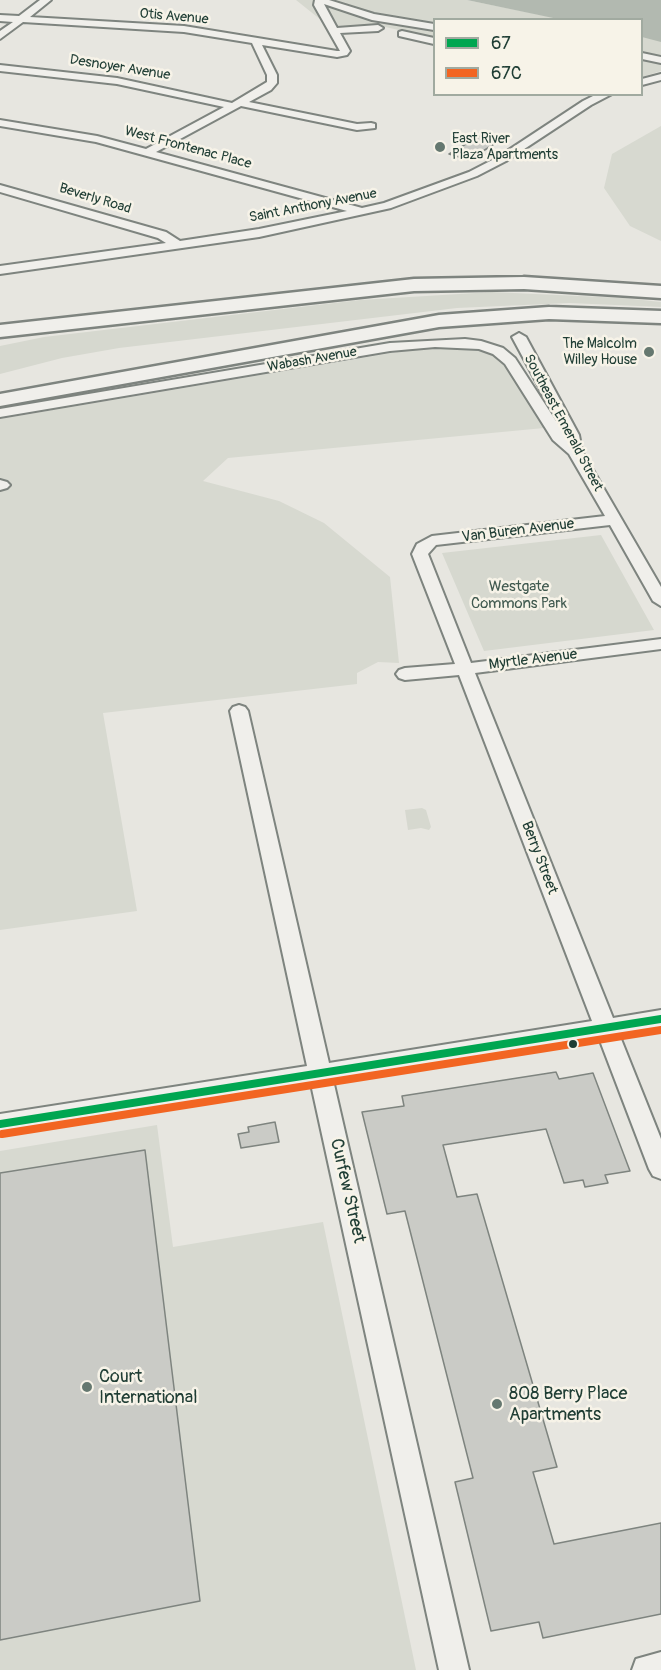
<!DOCTYPE html>
<html>
<head>
<meta charset="utf-8">
<style>
	body { margin:0 }
	#map { position:relative; width:661px; height:1670px; overflow:hidden; background:#e7e6e0; font-family:Pangolin,sans-serif }
	canvas { display:block }
	.legend { position:absolute; left:433px; top:18px; width:210px; height:78px; box-sizing:border-box; background:#f7f3e8; border:2px solid #a1aaa0; margin:0; padding:8px 10px; list-style:none; font-size:18px; color:#1f3d34 }
	.legend li { display:flex; align-items:center; gap:12px; height:30px }
	.legend b { width:30px; border:2px solid #a1aaa0 }
</style>
</head>
<body>
<div id="map">
<canvas width="661" height="1670"></canvas>
<ul class="legend">
<li><b style="height:8px;background:#00a651"></b>67</li>
<li><b style="height:8px;background:#f26522"></b>67C</li>
</ul>
</div>
<script>
const g = document.querySelector('canvas').getContext('2d');
g.lineJoin = 'round';
function fill(path, color) { g.fillStyle = color; g.fill(path, 'evenodd'); }
const toPath = rows => new Path2D(rows.map(r => 'M' + r).join(''));
function strokePath(path, color, width, dash) { g.strokeStyle = color; g.lineWidth = width; g.lineCap = dash ? 'butt' : 'round'; g.setLineDash(dash || []); g.stroke(path); }
function drawText(font, color, halo, rows, align = 'center') {
  g.font = font + ' Pangolin,sans-serif'; g.lineWidth = 5; g.setLineDash([]); g.textBaseline = 'middle'; g.strokeStyle = halo; g.fillStyle = color; for (const [text, x, y, turn = 0] of rows) {
    g.save(); g.translate(x, y); g.rotate((+turn || 0) * Math.PI / 180); g.textAlign = isNaN(turn) ? turn : align; if (halo) g.strokeText(text, 0, 0); g.fillText(text, 0, 0); g.restore();
  }
}
const built = toPath([
	[661,126,661,241,630,226,604,188,612,154],
	[456,347,489,351,507,364,544,428,228,458,203,481,279,501,324,523,390,577,399,663,378,662,357,673,357,684,103,713,137,911,0,930,0,419,409,350],
	[157,1125,173,1247,323,1222,416,1670,0,1670,0,1151]
]);
const green = toPath([
	[296,0,467,0,561,19,434,20,434,38,381,26,331,28],
	[642,36,661,40,661,71,642,77],
	[492,292,623,298,661,302,661,307,569,303,457,308,119,348,62,358,0,374,0,346,44,337,360,300],
	[601,535,654,630,484,651,442,553],
	[422,808,426,810,431,827,429,830,421,828,408,830,405,810]
]);
const water = toPath([
	[467,0,661,0,661,42,642,37,642,20,558,19]
]);
const building = toPath([
	[483,134,502,139,469,160,449,154,483,134],
	[556,1072,559,1079,593,1073,630,1171,605,1175,608,1183,585,1187,583,1180,564,1183,546,1129,443,1145,457,1197,477,1194,557,1467,533,1472,554,1544,661,1523,661,1614,543,1638,539,1622,491,1631,455,1482,473,1478,405,1211,387,1214,362,1112,404,1106,402,1096,556,1072],
	[275,1122,279,1142,241,1148,238,1134,249,1132,248,1127,275,1122],
	[145,1150,200,1601,0,1640,0,1173,145,1150]
]);
const minor = toPath([
	[40,0,51,0,30,17,184,26,337,51,340,51,314,5,315,0,329,0,374,14,434,24,434,30,372,20,324,4,337,28,378,25,383,28,378,31,340,33,350,51,347,55,337,57,262,45,277,75,277,83,271,90,249,102,357,124,371,123,375,124,375,128,357,130,241,106,156,152,362,208,384,203,469,172,498,157,583,101,597,94,612,94,591,105,506,161,477,176,391,208,259,237,0,274,0,266,166,243,158,238,0,192,0,185,166,232,180,241,259,229,347,211,96,142,0,126,0,120,97,136,146,149,224,107,117,84,0,71,0,65,117,78,232,103,267,82,267,75,252,43,184,32,23,22,0,39,0,31,13,22,0,21,0,15,19,16,40,0],
	[402,31,434,38,434,44,399,36,399,32,402,31],
	[642,53,661,57,661,63,642,59,642,53],
	[661,74,661,80,642,85,642,79,661,74],
	[519,333,526,337,579,435,582,451,661,587,661,606,653,601,610,525,436,545,428,554,471,663,661,639,661,649,475,673,613,1018,661,1010,661,1028,619,1034,661,1139,661,1179,653,1176,649,1169,599,1038,333,1080,469,1670,439,1670,311,1084,0,1134,0,1114,307,1066,230,711,233,707,239,705,245,707,248,711,329,1063,592,1021,459,675,405,680,399,678,396,674,399,670,405,668,455,664,412,554,417,544,432,536,605,516,569,454,553,440,505,364,493,354,479,349,435,347,390,351,0,417,0,409,390,343,465,339,481,341,503,348,515,358,565,435,512,337,519,333],
	[0,480,7,482,10,485,7,488,0,490,0,480],
	[661,1652,661,1670,632,1670,636,1659,661,1652]
]);
const highway = toPath([
	[524,277,661,286,661,298,524,289,414,291,0,337,0,325,414,279,524,277],
	[549,307,661,311,661,323,549,319,439,327,0,406,0,394,439,315,549,307]
]);
const bus1 = toPath([
	[0,1124,661,1019]
]);
const bus2 = toPath([
	[2,1134,661,1030]
]);
const markers = [
	[440,147,6,"#657870"],
	[649,352,6,"#657870"],
	[573,1044,5,"#1f3d34"],
	[87,1387,6,"#657870"],
	[497,1404,6,"#657870"]
];
const farStreetnames = [
	["Otis Avenue",174,17,5],
	["Desnoyer Avenue",120,68,9],
	["West Frontenac Place",188,148,15],
	["Beverly Road",95,199,17],
	["Saint Anthony Avenue",313,206,-11],
	["Wabash Avenue",312,360,-10],
	["Southeast Emerald Street",563,423,62]
];
const farPoinames = [
	["East River",452,139],
	["Plaza Apartments",452,155],
	["The Malcolm",637,344,"right"],
	["Willey House",637,360,"right"]
];
const streetNames = [
	["Van Buren Avenue",518,531,-7],
	["Myrtle Avenue",533,660,-7],
	["Berry Street",539,858,69]
];
const parkNames = [
	["Westgate",519,587],
	["Commons Park",519,604]
];
const nearStreetnames = [
	["Curfew Street",347,1191,77]
];
const nearPoinames = [
	["Court",99,1377],
	["International",99,1398],
	["808 Berry Place",509,1394],
	["Apartments",509,1415]
];
fill(built, '#d7d9d0');
fill(green, '#d6d8cf');
fill(water, '#b2b9b0');
fill(building, '#cacbc6');
strokePath(building, '#7e847f', 1.5);
strokePath(minor, '#7e847f', 4);
strokePath(highway, '#7e847f', 5);
fill(minor, '#f0efeb');
fill(highway, '#f0efeb');
strokePath(bus1, '#00a651', 8);
strokePath(bus2, '#f26522', 8);
for (const [x, y, r, color] of markers) { const dot = new Path2D(); dot.arc(x, y, r, 0, 2 * Math.PI); g.fillStyle = color; g.fill(dot); strokePath(dot, '#f7f3e8', 2); }
drawText('14px', '#1f3d34', '#f7f3e8', farStreetnames);
drawText('14px', '#1f3d34', '#f7f3e8', farPoinames, 'left');
drawText('15px', '#1f3d34', '#f7f3e8', streetNames);
drawText('15px', '#415a50', '#f7f3e8', parkNames);
drawText('18px', '#1f3d34', '#f7f3e8', nearStreetnames);
drawText('18px', '#1f3d34', '#f7f3e8', nearPoinames, 'left');
</script>
</body>
</html>
